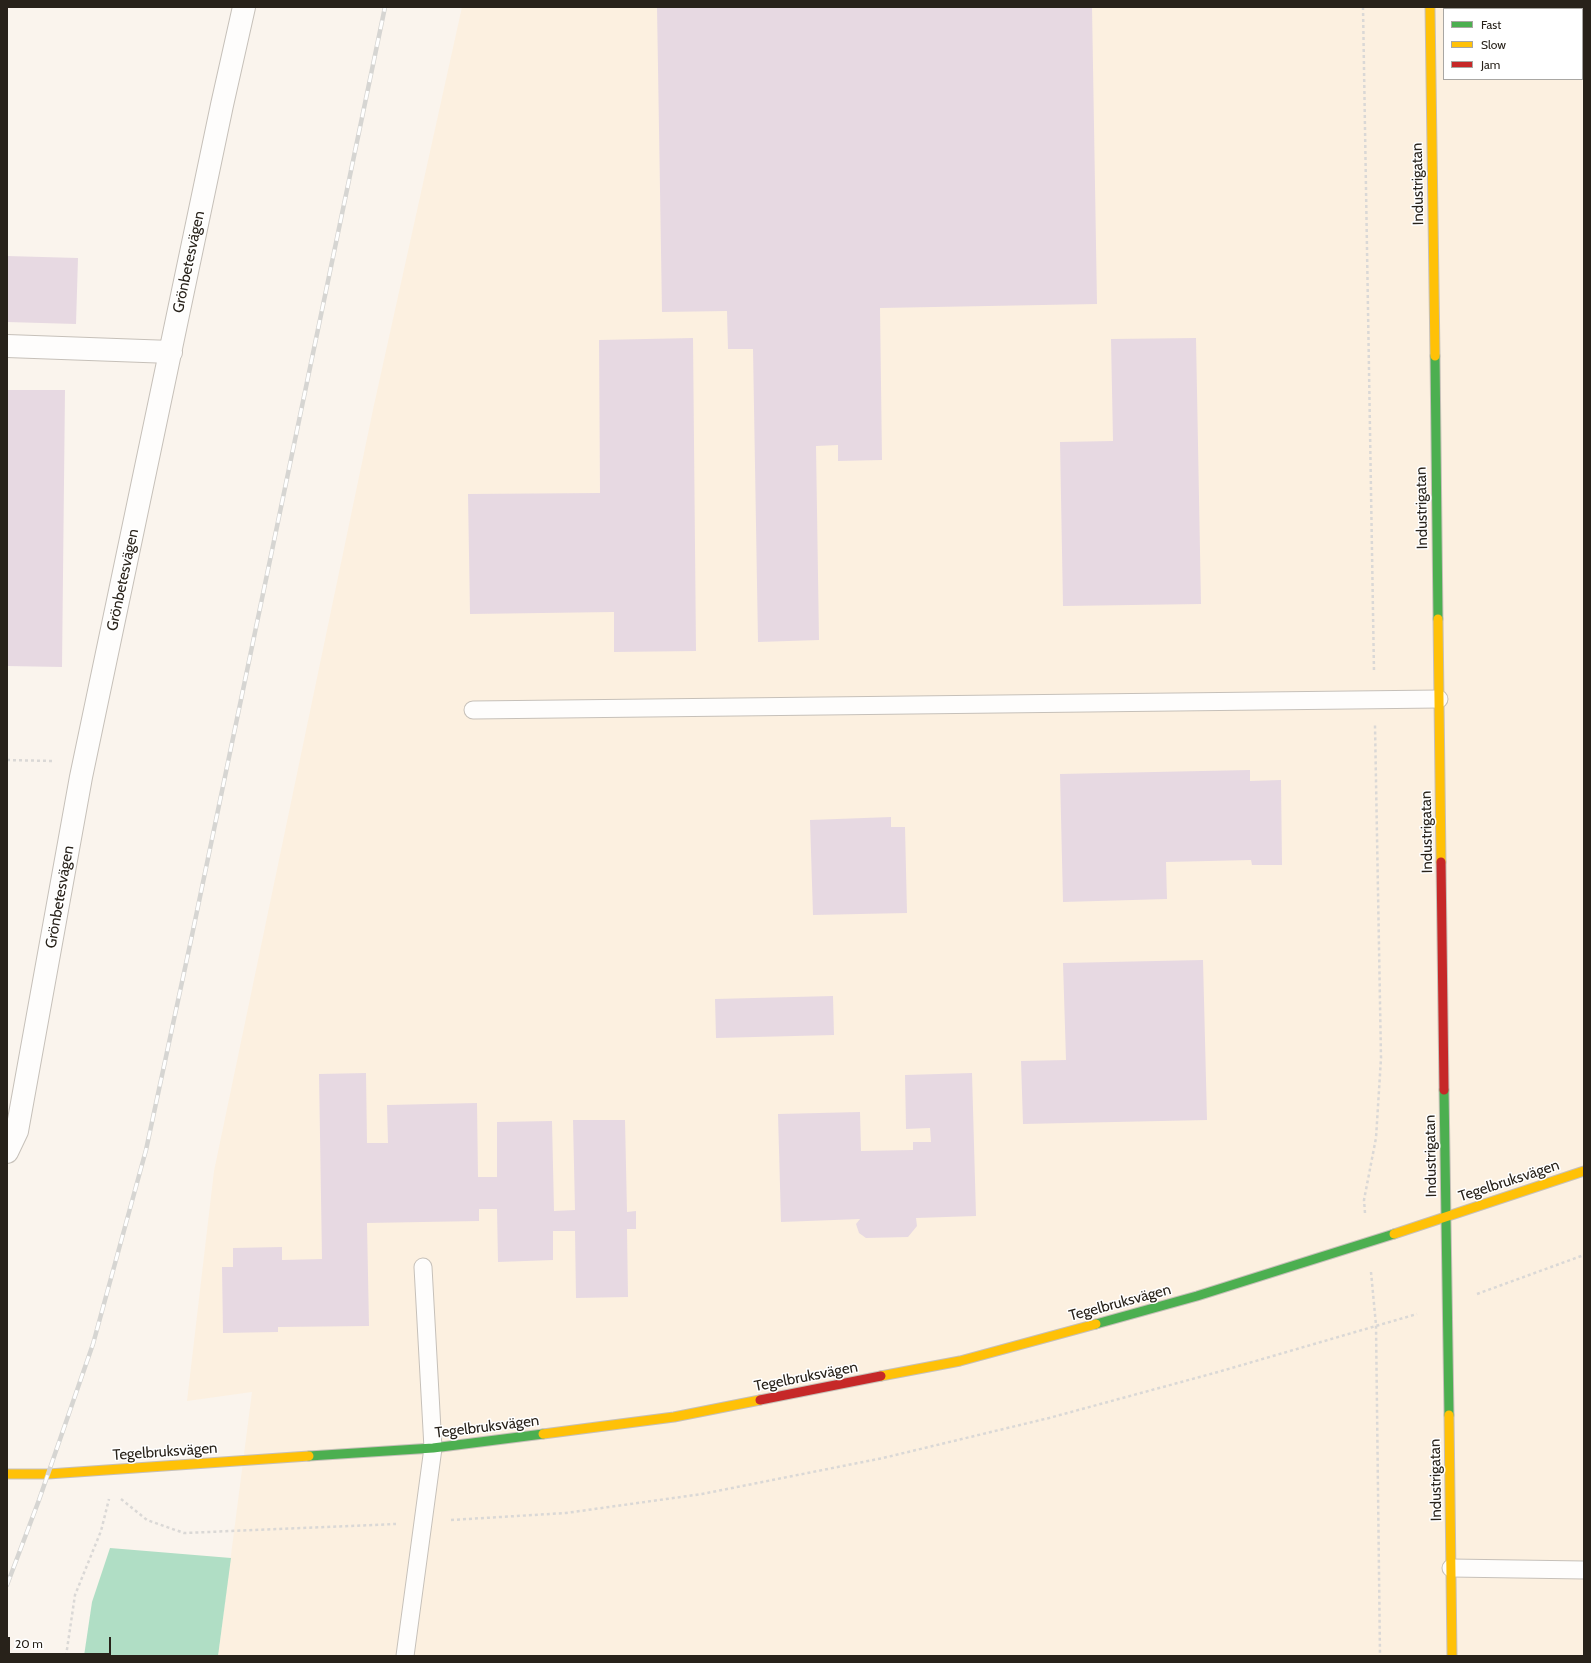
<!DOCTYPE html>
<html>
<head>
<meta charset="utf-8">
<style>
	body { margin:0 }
	#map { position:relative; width:1591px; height:1663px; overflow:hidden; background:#faf4ed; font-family:Cabin,sans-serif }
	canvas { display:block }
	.frame { position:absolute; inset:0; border:8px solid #28221a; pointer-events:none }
	.legend { position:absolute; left:1443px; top:8px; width:140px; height:72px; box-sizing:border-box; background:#fff; border:1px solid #a9a7a3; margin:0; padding:5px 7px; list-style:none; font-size:12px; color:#28221a }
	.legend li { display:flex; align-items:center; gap:8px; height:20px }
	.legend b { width:20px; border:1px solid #a9a7a3 }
	.scale { position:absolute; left:8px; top:1637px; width:103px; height:18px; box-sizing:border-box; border:2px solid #28221a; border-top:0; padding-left:5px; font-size:12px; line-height:14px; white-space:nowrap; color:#28221a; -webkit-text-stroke:3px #fff; paint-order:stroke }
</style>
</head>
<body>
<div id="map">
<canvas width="1591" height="1663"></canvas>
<div class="frame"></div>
<ul class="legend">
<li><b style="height:5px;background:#4caf50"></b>Fast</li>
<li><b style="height:5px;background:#ffc107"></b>Slow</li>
<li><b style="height:5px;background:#c62828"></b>Jam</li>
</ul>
<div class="scale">20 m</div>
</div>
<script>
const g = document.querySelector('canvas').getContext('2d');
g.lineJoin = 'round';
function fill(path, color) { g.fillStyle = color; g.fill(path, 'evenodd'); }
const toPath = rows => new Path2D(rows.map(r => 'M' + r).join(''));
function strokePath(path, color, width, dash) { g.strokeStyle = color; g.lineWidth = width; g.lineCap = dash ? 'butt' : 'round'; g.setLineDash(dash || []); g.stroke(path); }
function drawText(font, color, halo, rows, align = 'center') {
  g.font = font + ' Cabin,sans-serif'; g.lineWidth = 3; g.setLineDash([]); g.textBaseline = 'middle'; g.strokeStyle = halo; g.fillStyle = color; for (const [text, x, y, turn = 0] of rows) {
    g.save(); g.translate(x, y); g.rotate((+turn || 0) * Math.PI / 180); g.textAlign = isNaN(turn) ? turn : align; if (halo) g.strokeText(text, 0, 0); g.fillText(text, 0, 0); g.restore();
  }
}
const built = toPath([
	[462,7,1584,7,1584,1656,218,1656,252,1392,187,1401,214,1171,374,405],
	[1444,9,1582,9,1582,79,1444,79]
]);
const forest = toPath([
	[110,1548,231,1558,218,1656,84,1656,92,1602]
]);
const building = toPath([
	[657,7,1092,7,1097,304,880,308,882,460,838,461,838,445,816,446,819,640,758,642,753,349,728,349,727,311,662,312],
	[7,256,78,258,76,324,7,322],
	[693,338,696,651,614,652,614,612,470,614,468,494,600,493,599,340],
	[1196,338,1201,604,1063,606,1060,442,1113,441,1111,339],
	[7,390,65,390,62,667,7,666],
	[1250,770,1250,781,1281,780,1282,865,1252,865,1251,860,1166,862,1167,899,1063,902,1060,774],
	[891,817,891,827,905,827,907,913,813,915,810,820],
	[1203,960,1207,1120,1023,1124,1021,1061,1066,1060,1063,963],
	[833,996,834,1035,716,1038,715,999],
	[366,1073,367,1143,388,1143,387,1105,477,1103,478,1177,497,1177,497,1122,552,1121,554,1211,575,1210,573,1120,625,1120,627,1212,636,1211,636,1229,627,1229,628,1297,576,1298,575,1231,553,1231,553,1260,498,1262,497,1209,479,1209,479,1221,367,1223,369,1326,278,1327,278,1332,223,1333,222,1267,233,1267,233,1248,282,1247,282,1260,322,1259,319,1074],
	[972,1073,976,1216,916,1218,917,1226,908,1237,866,1238,859,1233,856,1224,860,1219,781,1222,778,1114,860,1112,861,1151,913,1150,913,1142,931,1142,930,1128,906,1129,905,1075]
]);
const path = toPath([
	[1363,7,1374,672],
	[7,760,54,761],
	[1365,1213,1364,1200,1376,1138,1381,1058,1375,725],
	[1371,1272,1376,1325,1380,1656],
	[1477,1294,1584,1255],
	[121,1499,147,1520,184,1533,396,1524],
	[451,1520,566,1513,702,1494,883,1458,1049,1418,1218,1372,1417,1314],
	[66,1656,75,1595,101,1531,109,1499]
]);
const lane = toPath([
	[473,710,1439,699],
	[1451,1568,1584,1570],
	[405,1656,433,1448,423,1267]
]);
const street = toPath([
	[7,346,171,352],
	[7,1152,17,1131,81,777,222,105,244,7]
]);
const fast = toPath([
	[1435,356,1438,619],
	[1444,1090,1449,1415],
	[1096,1324,1197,1296,1394,1234],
	[309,1456,433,1448,543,1434]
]);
const slow = toPath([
	[1430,7,1435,356],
	[1438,619,1441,862],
	[1394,1234,1584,1171],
	[881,1376,960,1361,1096,1324],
	[1449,1415,1452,1656],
	[543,1434,674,1417,760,1400],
	[7,1474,48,1474,309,1456]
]);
const jam = toPath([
	[1441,862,1444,1090],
	[760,1400,881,1376]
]);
const rail = toPath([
	[7,1585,39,1500,93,1344,146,1150,191,940,385,7]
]);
const streetNames = [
	["Industrigatan",1418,184,-91],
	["Grönbetesvägen",189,262,-78],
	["Industrigatan",1422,508,-91],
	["Grönbetesvägen",123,580,-78],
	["Industrigatan",1427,832,-91],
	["Grönbetesvägen",60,897,-80],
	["Industrigatan",1431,1156,-91],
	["Tegelbruksvägen",1509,1181,-18],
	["Tegelbruksvägen",1120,1303,-15],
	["Tegelbruksvägen",806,1377,-11],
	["Tegelbruksvägen",487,1427,-7],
	["Tegelbruksvägen",165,1452,-4],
	["Industrigatan",1436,1480,-91]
];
fill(built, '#fcf0e0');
fill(forest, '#b0dec5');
fill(building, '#e7d9e2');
strokePath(lane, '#c6c0b9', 19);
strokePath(street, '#c6c0b9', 24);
strokePath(fast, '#c6c0b9', 11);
strokePath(slow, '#c6c0b9', 11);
strokePath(jam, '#c6c0b9', 11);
strokePath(path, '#dad8d6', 2.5, [3, 3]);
strokePath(lane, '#fefdfc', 17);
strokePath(street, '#fefdfc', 22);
strokePath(fast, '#4caf50', 9);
strokePath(slow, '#ffc107', 9);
strokePath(jam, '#c62828', 9);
strokePath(rail, '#d6d5d2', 4.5);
strokePath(rail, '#fff', 3, [9]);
drawText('15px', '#28221a', '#fff', streetNames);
</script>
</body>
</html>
